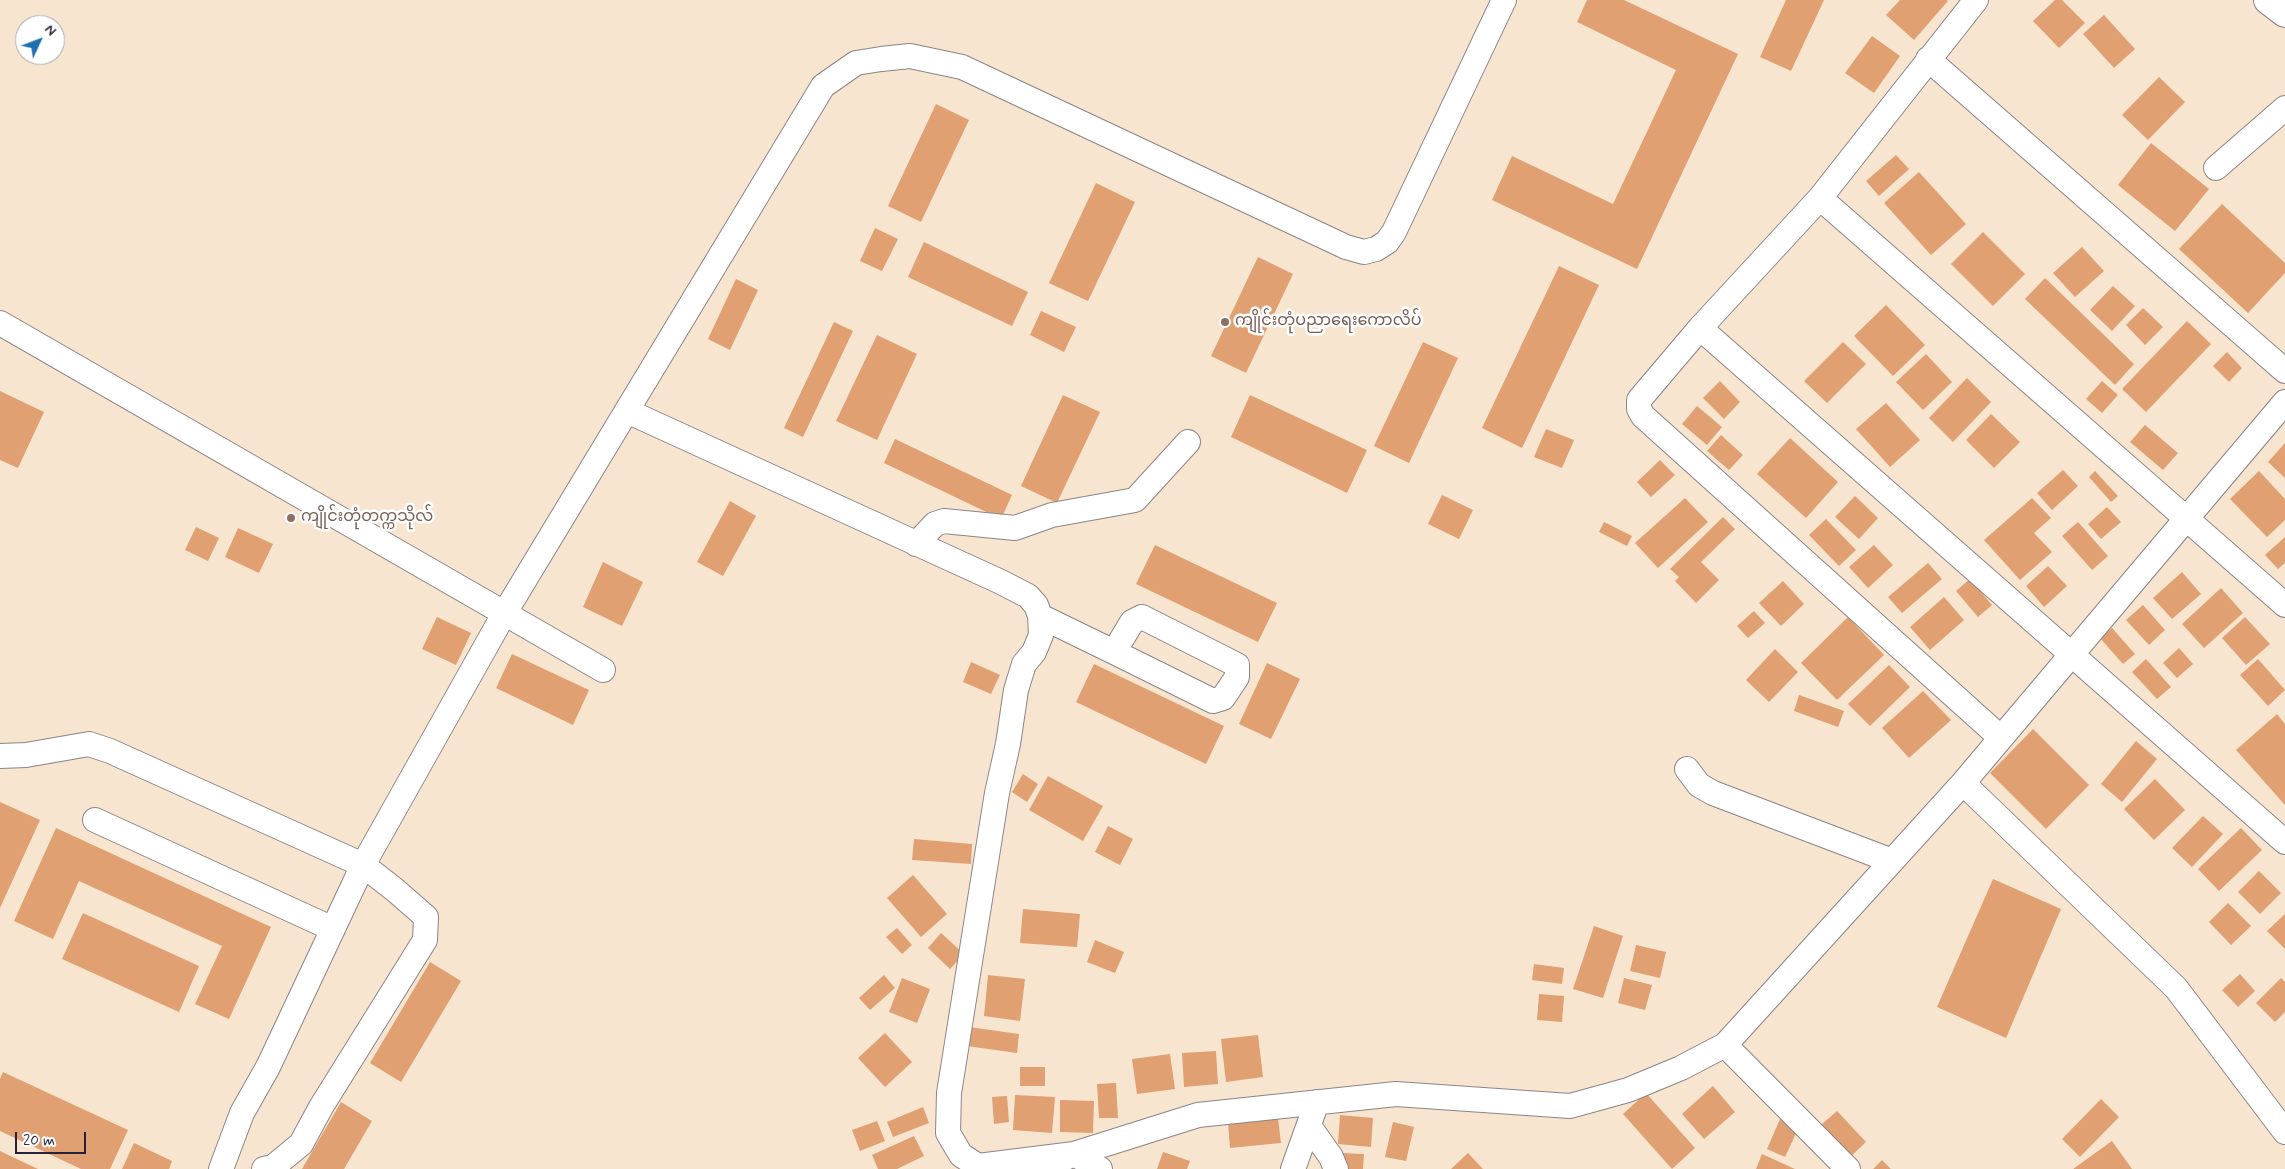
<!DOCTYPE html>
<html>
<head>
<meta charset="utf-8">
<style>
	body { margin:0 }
	#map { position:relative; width:2285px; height:1169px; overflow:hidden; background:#f7e5d0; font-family:Mynerve,sans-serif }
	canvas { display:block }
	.north { position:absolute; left:15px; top:15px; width:50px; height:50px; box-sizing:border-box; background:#fff; border:1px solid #a7a7b1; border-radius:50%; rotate:47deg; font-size:14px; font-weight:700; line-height:20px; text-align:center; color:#22223b }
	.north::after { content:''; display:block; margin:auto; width:18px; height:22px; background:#1f6fb2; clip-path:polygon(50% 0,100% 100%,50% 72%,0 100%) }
	.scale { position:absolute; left:15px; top:1132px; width:71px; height:22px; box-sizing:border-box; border:2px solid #22223b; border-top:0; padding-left:6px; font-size:15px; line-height:18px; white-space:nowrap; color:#22223b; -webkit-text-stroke:4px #fff; paint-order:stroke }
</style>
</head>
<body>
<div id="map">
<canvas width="2285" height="1169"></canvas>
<div class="north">N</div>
<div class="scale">20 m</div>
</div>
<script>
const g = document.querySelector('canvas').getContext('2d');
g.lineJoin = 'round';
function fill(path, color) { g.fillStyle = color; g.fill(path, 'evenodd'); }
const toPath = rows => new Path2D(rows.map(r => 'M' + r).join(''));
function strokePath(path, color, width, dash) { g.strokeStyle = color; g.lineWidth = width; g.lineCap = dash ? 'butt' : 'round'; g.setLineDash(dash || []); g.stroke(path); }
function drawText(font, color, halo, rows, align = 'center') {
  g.font = font + ' Mynerve,"Noto Sans Myanmar",sans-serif'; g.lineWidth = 5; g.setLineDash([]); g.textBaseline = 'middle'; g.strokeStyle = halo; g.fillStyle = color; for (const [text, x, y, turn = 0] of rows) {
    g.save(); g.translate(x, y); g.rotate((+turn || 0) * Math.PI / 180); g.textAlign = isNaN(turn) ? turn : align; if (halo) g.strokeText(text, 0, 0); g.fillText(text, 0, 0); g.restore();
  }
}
const building = toPath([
	[1587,0,1624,0,1738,54,1637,269,1492,200,1512,156,1613,204,1676,70,1577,22],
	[1786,0,1824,0,1791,71,1760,57],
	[1900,0,1947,0,1948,1,1914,40,1886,15],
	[2055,0,2062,0,2085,23,2059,48,2033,21],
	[2104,15,2135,49,2114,68,2083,34],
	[1872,36,1900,56,1874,93,1845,73],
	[2159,77,2185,102,2148,140,2122,115],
	[936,104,969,120,921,222,888,206],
	[2151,143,2209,189,2175,231,2118,185],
	[1896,155,1909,169,1879,196,1866,181],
	[1919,172,1966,224,1931,255,1884,203],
	[1096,183,1135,202,1088,301,1049,283],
	[2222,204,2285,263,2285,273,2248,313,2179,249],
	[875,228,898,239,882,271,860,261],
	[1983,232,2025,274,1993,306,1951,264],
	[924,242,1028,292,1012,326,908,277],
	[2082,247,2104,271,2075,297,2053,273],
	[1258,257,1293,274,1246,373,1211,356],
	[1559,266,1599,285,1522,448,1482,428],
	[2045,278,2134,364,2115,385,2025,299],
	[736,279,758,290,730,350,708,339],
	[2113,286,2135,306,2112,331,2090,310],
	[1886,305,1925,345,1893,376,1854,336],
	[2143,308,2163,327,2145,345,2126,325],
	[1041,311,1076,327,1064,352,1030,335],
	[2187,321,2211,344,2146,412,2122,389],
	[834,322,853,331,803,437,784,428],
	[877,335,917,354,877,440,836,421],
	[1423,342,1458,358,1409,463,1374,446],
	[1843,342,1866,364,1827,403,1804,381],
	[2227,352,2242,368,2229,382,2213,366],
	[1926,354,1952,382,1923,410,1896,382],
	[1967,378,1991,402,1953,442,1929,418],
	[1720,381,1740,402,1724,419,1703,398],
	[2102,381,2118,395,2102,413,2086,399],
	[0,391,44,412,18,468,0,460],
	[1063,395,1100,412,1057,503,1021,486],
	[1250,395,1367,450,1347,493,1231,437],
	[1886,403,1920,440,1890,467,1856,429],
	[1697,406,1722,427,1707,445,1682,424],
	[1991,414,2020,442,1994,468,1966,440],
	[2145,425,2178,453,2163,470,2130,442],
	[1546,429,1574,440,1562,468,1534,457],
	[1721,435,1743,455,1729,470,1707,451],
	[1790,438,1838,482,1806,518,1757,474],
	[895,439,1012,495,1001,519,884,463],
	[2285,443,2285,478,2268,462],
	[1660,460,1675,475,1651,497,1637,482],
	[2063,470,2078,486,2052,510,2037,493],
	[2095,471,2118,496,2111,502,2089,477],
	[2259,471,2285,499,2285,520,2267,537,2230,499],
	[1442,495,1473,510,1459,539,1428,524],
	[1855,496,1878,518,1859,539,1835,517],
	[1685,498,1708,522,1658,568,1635,543],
	[2032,498,2051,518,2034,533,2052,552,2020,580,1984,540],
	[730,501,756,516,723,576,697,562],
	[2107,507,2121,522,2101,539,2088,524],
	[1723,517,1735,529,1701,562,1719,580,1696,603,1675,581,1679,577,1670,569],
	[1826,519,1856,550,1839,566,1809,535],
	[1604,522,1632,536,1627,546,1599,532],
	[2078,522,2108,556,2092,570,2062,536],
	[196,527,219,538,208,561,185,550],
	[238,528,273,544,259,573,225,557],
	[2285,537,2285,563,2278,569,2265,555],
	[1155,545,1277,603,1258,642,1136,584],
	[1874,545,1893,565,1868,588,1849,567],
	[603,562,643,582,622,626,583,607],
	[1928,563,1942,579,1902,613,1888,597],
	[2048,566,2067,586,2044,607,2026,586],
	[2182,572,2201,594,2172,619,2153,598],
	[1970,579,1992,605,1978,617,1956,591],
	[1783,581,1804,604,1781,626,1759,603],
	[2221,588,2243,613,2204,648,2182,624],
	[1944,597,1964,620,1930,650,1910,627],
	[2143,605,2165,630,2149,645,2126,620],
	[1754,611,1765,623,1748,638,1737,626],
	[437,617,471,633,456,665,422,649],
	[1848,617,1884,655,1837,700,1801,663],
	[2245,617,2270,644,2246,665,2222,638],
	[2112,628,2135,654,2123,664,2100,638],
	[2179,648,2193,664,2177,678,2163,663],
	[1775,649,1798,672,1769,702,1746,680],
	[512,654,589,690,573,725,496,688],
	[2146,659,2171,687,2157,699,2132,672],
	[2258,659,2285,690,2268,706,2240,675],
	[971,662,1000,675,991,694,963,682],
	[1267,663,1300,679,1271,739,1239,724],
	[1094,664,1224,726,1206,764,1076,702],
	[1889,665,1910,687,1870,726,1848,704],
	[1923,691,1951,720,1909,758,1882,728],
	[1799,695,1844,711,1838,727,1794,711],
	[2277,714,2285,724,2285,805,2236,750],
	[2033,729,2089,785,2046,829,1990,773],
	[2136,741,2157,759,2122,802,2101,784],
	[1023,774,1038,784,1027,802,1012,792],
	[1048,776,1103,806,1083,841,1029,810],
	[2155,779,2185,810,2154,840,2124,809],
	[0,802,40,820,0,908],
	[2203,816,2223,834,2192,867,2172,848],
	[1108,826,1133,839,1120,865,1095,852],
	[56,828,271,927,229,1019,195,1004,222,946,79,881,53,939,14,921],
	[2241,828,2262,850,2219,891,2198,869],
	[914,839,972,844,971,864,912,860],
	[2259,871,2281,893,2260,914,2238,892],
	[913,875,947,914,921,937,887,898],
	[1993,879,2061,909,2006,1038,1937,1007],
	[2228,903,2251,926,2231,945,2209,922],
	[1023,909,1080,914,1077,947,1020,943],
	[83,913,199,966,179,1012,62,959],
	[2285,914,2285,949,2267,931],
	[1594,926,1623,936,1603,998,1573,989],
	[897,928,912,945,902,954,886,937],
	[941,933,964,954,950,969,928,948],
	[1095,940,1124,952,1115,973,1087,962],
	[1636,945,1666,952,1660,978,1630,971],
	[430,962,461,981,401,1082,370,1063],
	[1534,964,1564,968,1562,984,1532,980],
	[2240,974,2255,991,2238,1007,2222,990],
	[884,975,895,988,870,1010,859,998],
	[988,975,1025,979,1020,1021,984,1016],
	[902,978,930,989,917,1023,889,1012],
	[1624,978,1652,985,1645,1010,1618,1003],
	[2281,978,2285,982,2285,1012,2275,1022,2256,1003],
	[1539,994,1564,996,1562,1022,1537,1020],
	[969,1027,1019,1034,1017,1053,967,1046],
	[885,1033,912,1062,885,1087,858,1058],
	[1258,1035,1263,1077,1226,1082,1221,1039],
	[1216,1051,1218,1084,1184,1087,1182,1053],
	[1170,1054,1175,1089,1137,1094,1132,1059],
	[1020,1067,1045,1067,1045,1086,1020,1086],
	[3,1072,128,1130,110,1169,81,1169,0,1131,0,1079],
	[1116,1083,1118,1118,1099,1118,1097,1084],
	[1713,1086,1735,1112,1704,1139,1682,1114],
	[1646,1093,1695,1148,1672,1169,1623,1114],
	[1015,1095,1055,1097,1052,1133,1013,1130],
	[1007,1096,1009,1122,994,1124,992,1097],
	[2101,1099,2119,1117,2080,1157,2062,1139],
	[1060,1100,1094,1101,1093,1133,1060,1132],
	[341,1102,372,1121,344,1169,302,1169],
	[923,1107,929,1123,893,1137,887,1122],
	[1837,1111,1866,1142,1850,1157,1821,1125],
	[1340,1115,1373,1118,1371,1147,1338,1144],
	[1278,1118,1281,1143,1230,1148,1228,1123],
	[1780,1119,1799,1127,1785,1157,1767,1149],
	[877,1121,885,1141,860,1151,852,1130],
	[1393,1122,1414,1127,1406,1161,1385,1157],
	[914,1136,924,1156,897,1169,878,1169,872,1155],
	[2112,1141,2132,1169,2073,1169],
	[134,1143,172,1161,169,1169,122,1169],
	[0,1151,38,1169,0,1169],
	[1163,1152,1190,1161,1187,1169,1157,1169],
	[1342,1153,1364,1154,1363,1169,1341,1169],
	[1468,1153,1483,1169,1451,1169],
	[1762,1154,1795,1169,1756,1169],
	[1882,1160,1891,1169,1873,1169]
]);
const minor = toPath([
	[1976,0,1820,198,1700,328,1639,400,1639,409,1643,416,2001,738],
	[1928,59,2285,371],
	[2216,168,2285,108],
	[1820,198,2285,605],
	[0,323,603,670],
	[1700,328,2285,842],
	[627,411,1001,582,1028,596,1036,605,1040,616,1041,635,1034,652,1024,664,1016,690,1008,744,997,793,949,1093,948,1133,961,1155,978,1166,1074,1154,1100,1169],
	[916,544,935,524,944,521,1015,528,1052,515,1135,500,1188,442],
	[1040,616,1114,652,1213,701,1223,698,1237,677,1237,665,1142,617,1132,622,1114,652],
	[0,756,26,755,89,744,110,751,363,865,395,890,426,917,425,940,321,1107,301,1144,273,1167,264,1169],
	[1687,769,1699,785,1713,793,1892,861],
	[1963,783,2176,988,2285,1132],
	[95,820,333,929],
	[1725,1045,1848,1169],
	[1309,1126,1331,1157,1336,1169],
	[221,1169,242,1113,268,1067,363,865,504,614,823,86,856,63,881,59,910,56,962,67,1346,247,1364,252,1376,249,1387,242,1394,232,1504,0],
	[1042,1169,1074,1154,1198,1115,1396,1094,1570,1106,1628,1090,1681,1068,1725,1045,1963,783,2285,402],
	[1293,1169,1317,1102]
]);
const highway = toPath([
	[2268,0,2285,13]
]);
const markers = [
	[1225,322,5,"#8d6e63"],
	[291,518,5,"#8d6e63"]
];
const educationNames = [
	["ကျိုင်းတုံပညာရေးကောလိပ်",1235,322],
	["ကျိုင်းတုံတက္ကသိုလ်",301,518]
];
fill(building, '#e0a071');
strokePath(minor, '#8c8486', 26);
strokePath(highway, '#8c8486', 30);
strokePath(minor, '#fff', 24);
strokePath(highway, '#fff', 28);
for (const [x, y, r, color] of markers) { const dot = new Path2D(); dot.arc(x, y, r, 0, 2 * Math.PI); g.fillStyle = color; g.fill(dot); strokePath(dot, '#fff', 2); }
drawText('16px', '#785e54', '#fff', educationNames, 'left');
</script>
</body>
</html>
